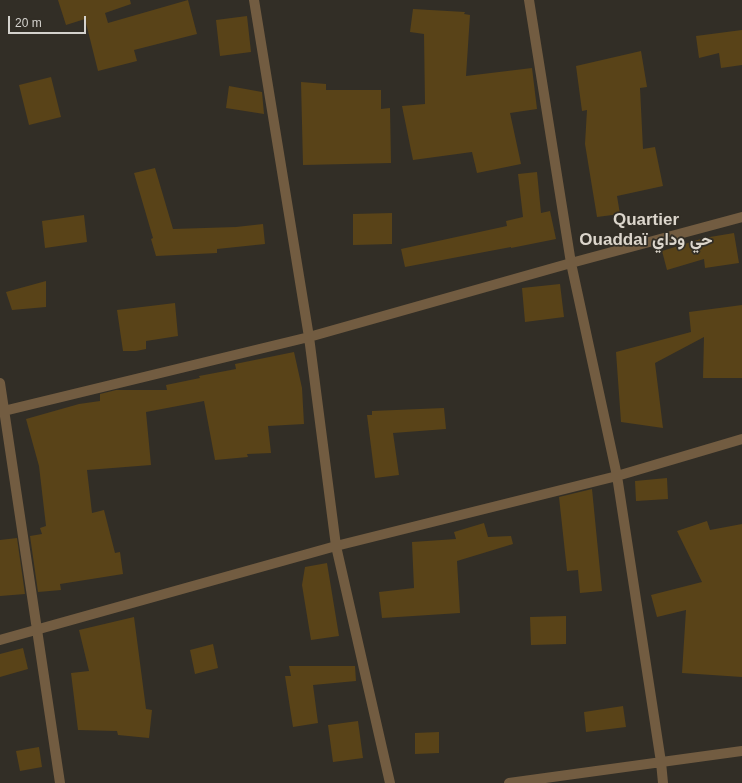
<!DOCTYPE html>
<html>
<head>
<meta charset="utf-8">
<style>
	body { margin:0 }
	#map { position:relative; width:742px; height:783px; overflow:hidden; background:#322e26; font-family:Arial,sans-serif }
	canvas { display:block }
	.scale { position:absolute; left:8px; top:16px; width:78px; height:18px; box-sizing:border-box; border:2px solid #d4d2cd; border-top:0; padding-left:5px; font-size:12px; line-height:14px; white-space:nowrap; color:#d4d2cd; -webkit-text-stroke:3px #322e26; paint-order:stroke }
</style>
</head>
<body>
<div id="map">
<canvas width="742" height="783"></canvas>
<div class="scale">20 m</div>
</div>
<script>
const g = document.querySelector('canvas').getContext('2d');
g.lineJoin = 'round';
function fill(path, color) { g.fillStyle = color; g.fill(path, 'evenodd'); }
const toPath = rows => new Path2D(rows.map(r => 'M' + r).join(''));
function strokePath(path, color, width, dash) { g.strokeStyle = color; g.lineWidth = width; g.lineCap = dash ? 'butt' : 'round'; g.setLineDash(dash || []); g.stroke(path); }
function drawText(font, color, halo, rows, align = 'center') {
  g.font = font + ' Arial,Vazirmatn,sans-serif'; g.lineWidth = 3.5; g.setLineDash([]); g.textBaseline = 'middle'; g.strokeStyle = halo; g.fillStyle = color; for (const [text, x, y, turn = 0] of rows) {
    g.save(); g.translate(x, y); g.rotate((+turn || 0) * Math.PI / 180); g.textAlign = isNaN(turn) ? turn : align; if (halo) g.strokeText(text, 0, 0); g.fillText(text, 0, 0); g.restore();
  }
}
const building = toPath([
	[58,0,130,0,131,4,105,13,108,23,188,0,197,34,134,50,137,61,98,71,85,19,66,25],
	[413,9,465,12,464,14,470,15,466,76,532,68,537,109,510,113,521,164,477,173,472,152,413,160,402,106,425,104,424,34,410,32],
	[247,16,251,52,220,56,216,20],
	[742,30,742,65,721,68,719,53,699,58,696,36],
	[641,51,647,87,640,88,643,149,655,147,663,186,617,196,620,214,597,217,585,144,587,110,582,111,576,66],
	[51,77,61,117,29,125,19,85],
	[301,82,326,84,326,90,381,90,381,109,390,108,391,163,303,165],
	[229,86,262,92,264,114,226,108],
	[155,168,173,229,236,227,263,224,265,244,217,249,217,253,156,256,151,239,153,238,134,173],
	[537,172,541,213,550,211,556,239,511,248,511,247,405,267,401,249,507,226,506,221,523,217,518,174],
	[392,213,392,244,353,245,353,214],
	[84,215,87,242,45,248,42,221],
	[734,233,739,263,705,268,704,259,667,270,662,251,704,238],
	[46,281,46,307,12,310,6,292],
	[560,284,564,317,525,322,522,288],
	[175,303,178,336,146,341,146,349,136,351,123,351,117,310],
	[742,305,742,378,703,378,704,337,655,363,663,428,621,422,616,352,691,332,689,312],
	[294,352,302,388,304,424,268,426,271,453,247,454,248,457,215,460,204,401,146,412,151,465,87,470,92,513,104,510,115,553,120,552,123,574,60,584,61,590,38,592,30,536,42,534,40,528,46,526,39,466,26,419,79,404,100,401,100,394,116,390,167,390,166,385,200,378,199,376,236,369,235,364],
	[444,408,446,429,393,433,399,475,375,478,367,415,372,415,372,411],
	[667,478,668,499,636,501,635,481],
	[592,489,602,591,580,593,578,570,567,571,559,497],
	[707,521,710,530,742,524,742,677,682,673,686,610,657,617,651,595,702,582,677,531],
	[484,523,488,537,511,536,513,544,457,561,460,613,382,618,379,592,414,588,412,542,456,539,454,532],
	[17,538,25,594,0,596,0,540],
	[327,563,339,636,311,640,302,585,305,567],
	[566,616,566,644,531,645,530,617],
	[134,617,146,709,152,710,149,738,118,735,117,731,78,730,71,673,89,671,79,630],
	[213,644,218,668,195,674,190,650],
	[23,648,28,669,0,677,0,654],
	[289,666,355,666,356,681,313,685,318,723,293,727,285,676,291,676],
	[623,706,626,727,586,732,584,712],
	[358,721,363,758,333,762,328,725],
	[439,732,439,753,415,754,415,733],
	[39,747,42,767,20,771,16,751]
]);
const street = toPath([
	[254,0,309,337,336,546,390,783],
	[529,0,571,263,617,476,661,762,663,783],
	[0,383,60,783],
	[0,412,309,337,571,263,742,217],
	[0,640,336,546,617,476,742,439],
	[509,783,742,751]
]);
const districtNames = [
	["Quartier",646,220],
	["Ouaddaï حي وداي",646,240]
];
fill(building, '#594318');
strokePath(street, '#725c41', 10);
drawText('bold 17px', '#dcd6cc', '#322e26', districtNames);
</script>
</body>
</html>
